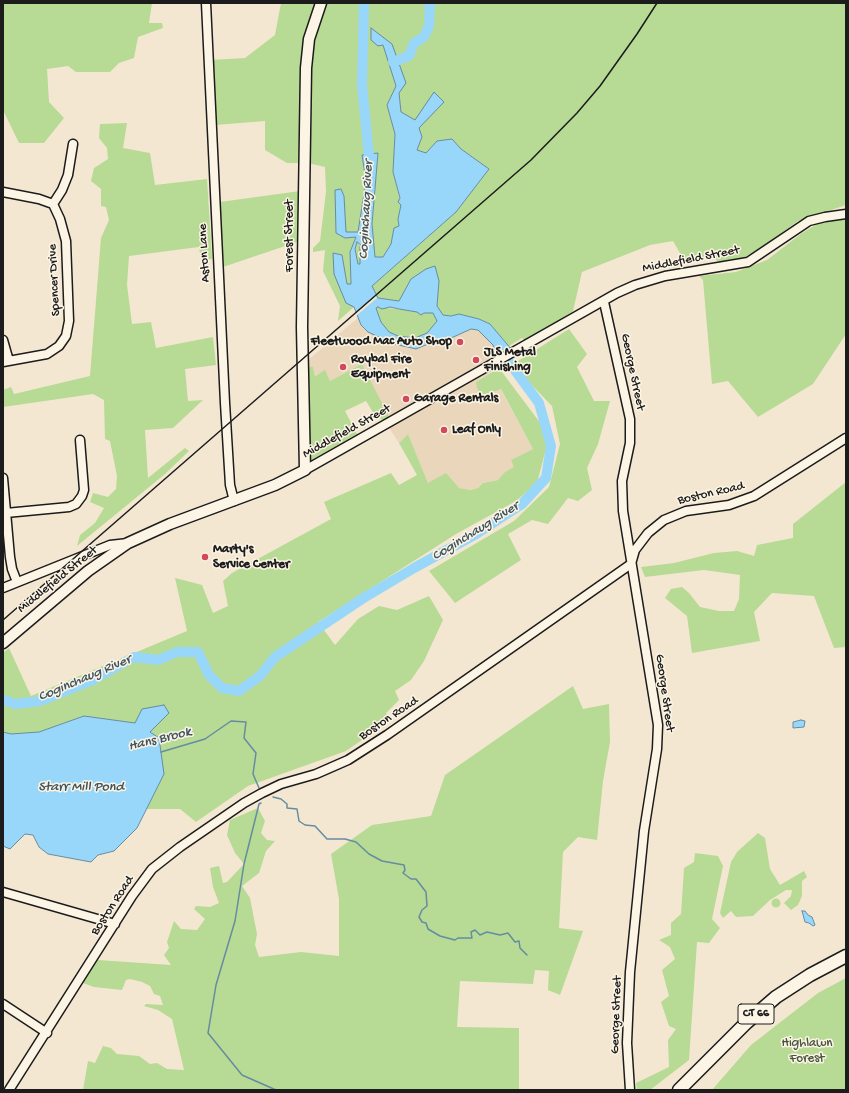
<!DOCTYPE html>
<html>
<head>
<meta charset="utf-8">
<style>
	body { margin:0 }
	#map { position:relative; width:849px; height:1093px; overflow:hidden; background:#f4e7d2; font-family:"Gochi Hand",sans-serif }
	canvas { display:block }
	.frame { position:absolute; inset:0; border:4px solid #1c1c1c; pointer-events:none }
</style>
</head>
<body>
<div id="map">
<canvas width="849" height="1093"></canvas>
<div class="frame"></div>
</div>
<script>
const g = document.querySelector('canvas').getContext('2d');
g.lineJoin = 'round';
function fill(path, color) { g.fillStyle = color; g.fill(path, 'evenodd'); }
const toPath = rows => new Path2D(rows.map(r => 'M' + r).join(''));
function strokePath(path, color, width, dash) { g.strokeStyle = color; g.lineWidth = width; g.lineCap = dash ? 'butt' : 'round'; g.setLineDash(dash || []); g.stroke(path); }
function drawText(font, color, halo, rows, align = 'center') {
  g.font = font + ' "Gochi Hand",sans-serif'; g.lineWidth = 3; g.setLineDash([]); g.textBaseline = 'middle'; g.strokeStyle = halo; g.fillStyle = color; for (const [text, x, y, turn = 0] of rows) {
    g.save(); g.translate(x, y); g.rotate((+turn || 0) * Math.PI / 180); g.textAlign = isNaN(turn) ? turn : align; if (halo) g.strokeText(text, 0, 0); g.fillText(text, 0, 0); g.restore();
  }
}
const built = toPath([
	[359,317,368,332,407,348,416,349,428,344,440,343,471,329,478,330,493,345,499,368,476,382,500,388,533,449,511,460,515,467,505,472,498,480,483,483,478,488,471,490,428,483,408,434,399,443,386,423,362,365,330,381,325,371,315,375,313,367,308,367,308,360]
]);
const green = toPath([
	[3,3,152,3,149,23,162,23,163,28,138,37,134,58,119,63,110,72,76,72,68,66,47,69,49,102,64,118,44,143,19,143,4,112],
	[281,3,315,3,305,37,302,61,299,163,287,163,265,150,265,121,215,125,210,60,245,58,275,35],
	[326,3,846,3,846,205,798,221,762,247,743,258,720,263,713,257,685,262,673,241,650,245,582,272,573,311,526,342,522,338,509,346,490,324,479,319,459,314,451,316,443,315,437,306,439,281,411,279,399,301,378,298,372,286,456,212,489,169,461,149,452,139,437,141,426,153,417,150,422,137,414,120,401,112,399,93,383,45,396,86,387,105,395,134,393,172,401,205,398,219,399,226,394,228,391,244,383,257,374,257,372,224,378,153,362,155,366,181,358,232,350,252,351,284,347,284,342,255,333,253,354,307,338,321,340,306,323,271,325,250,313,252,313,248,320,241,326,192,325,167,308,163,311,62,318,26],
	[127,123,123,148,150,153,155,185,207,179,212,259,201,260,199,247,129,256,127,285,132,324,151,322,156,348,213,337,216,365,185,369,188,401,203,400,173,428,145,430,148,478,185,448,189,451,165,474,77,546,80,535,95,523,104,508,90,502,93,493,108,497,116,489,117,476,110,441,105,439,104,400,93,394,3,407,3,390,11,387,14,394,90,376,101,238,109,220,106,207,101,206,101,189,91,181,94,168,108,159,107,148,99,138,100,124],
	[300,191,300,241,223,267,220,202],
	[838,217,846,218,846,334,813,384,758,417,728,381,712,384,703,280,699,276,736,272,767,260,802,233,821,222],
	[357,242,361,246,360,247,360,264,358,264,355,249],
	[377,307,433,313,437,321,427,333,415,338,398,336,389,332,381,322,376,308],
	[569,329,587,354,577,367,594,401,610,401,598,444,587,468,592,490,578,501,568,498,548,524,532,520,508,534,521,560,455,603,429,571,514,521,549,487,560,444,552,406,521,374,518,361],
	[362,364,390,419,386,423,374,414,366,401,345,411,357,434,311,460,309,456,308,367,313,367,315,376,325,370,330,381],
	[499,368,541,424,547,445,537,483,516,501,456,534,318,622,335,645,358,619,379,606,397,610,429,596,443,620,424,661,411,680,395,691,399,700,386,713,391,720,346,751,248,786,196,822,180,809,146,809,164,774,150,732,168,713,135,723,84,716,39,732,11,734,3,732,3,653,9,648,31,696,187,631,175,578,202,585,213,613,228,606,223,581,232,573,331,519,324,502,391,473,399,485,417,475,399,443,408,434,428,483,446,473,459,488,471,490,478,488,483,483,498,480,505,472,514,467,511,460,533,449,501,389,487,394,481,394,477,388,476,382],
	[846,482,846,647,834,648,814,596,772,593,754,612,760,641,692,653,687,616,665,598,671,589,682,587,689,593,700,607,719,611,734,611,739,599,740,575,704,570,645,577,641,567,674,563,714,553,737,551,754,556,757,545,793,538,793,524],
	[573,686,583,709,609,704,610,742,603,781,597,840,578,837,563,852,559,928,583,931,560,995,548,990,549,971,535,970,533,984,460,981,457,1027,519,1028,519,1090,83,1090,88,1061,95,1063,103,1046,111,1048,117,1054,139,1056,150,1064,157,1063,167,1069,184,1070,172,1019,158,1010,144,1006,146,1004,163,1005,160,996,154,994,150,986,142,982,130,979,126,980,122,990,94,987,83,983,98,960,171,965,164,955,169,948,167,942,174,921,181,929,197,930,205,919,194,909,196,906,210,907,219,903,213,887,210,868,219,866,223,883,227,882,244,864,235,853,227,835,230,820,258,808,265,821,261,833,267,840,275,841,266,851,259,873,242,886,250,898,257,934,255,945,259,957,301,952,339,956,339,899,331,854,372,825,431,816,445,775],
	[758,833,765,838,770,869,780,885,804,871,807,877,802,881,802,896,798,905,791,910,784,903,791,896,792,890,786,890,770,900,753,916,736,917,731,911,723,918,720,913,731,862,737,852],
	[695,853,718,856,723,866,712,919,720,928,709,943,697,942,689,1060,650,1090,637,1090,636,1083,669,1067,668,1040,676,1029,669,1026,661,1002,669,996,662,970,675,959,670,947,659,940,671,935,671,923,681,914,684,868,694,862],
	'771.5 903a4.5 4.5 0 1 1 9 0a4.5 4.5 0 1 1-9 0Z',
	[846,978,846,1090,712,1090,751,1045,818,993]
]);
const water = toPath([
	[371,28,392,44,406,83,399,93,401,112,415,120,434,92,444,102,419,128,422,137,417,150,426,153,437,141,452,139,461,149,489,169,456,212,372,286,378,298,399,301,411,279,426,269,435,266,439,281,437,306,443,315,451,316,459,314,479,319,490,324,512,350,498,358,493,345,478,330,471,329,440,343,428,344,416,349,394,344,368,332,361,325,354,307,346,303,334,274,333,253,342,255,347,284,351,284,350,252,356,237,345,238,336,233,335,190,341,189,344,196,346,232,358,232,366,181,362,155,378,153,372,224,375,257,383,257,391,244,394,228,399,226,398,219,401,205,398,202,400,198,393,172,395,134,387,105,396,86,383,45,378,46,371,40,371,28],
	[357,242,361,245,360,247,360,264,358,264,355,249,357,242],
	[378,307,382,309,390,307,399,309,417,312,421,315,424,313,433,313,437,321,427,333,415,338,398,336,389,332,381,322,376,308,378,307],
	[164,705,169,713,150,732,159,738,164,774,137,828,114,851,98,855,91,862,48,854,39,847,33,835,25,834,10,849,3,846,3,732,11,734,39,732,84,716,135,723,142,709,164,705],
	[801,720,805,721,804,727,793,728,793,722,801,720],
	[802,911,805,911,808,915,812,917,815,925,813,926,809,923,805,922,802,911]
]);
const pier = toPath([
	[375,295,377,298,356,316,354,314]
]);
const stream = toPath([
	[161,752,205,739,231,721,246,722,244,738,256,753,253,774,259,788],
	[273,797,281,799,287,804,287,808,297,809,299,821,305,825,315,826,327,839,345,839,356,842,369,854,382,861,404,865,405,870,403,873,411,879,416,879,426,892,427,906,422,910,419,917,422,922,426,923,428,929,440,936,455,940,458,938,472,938,471,932,475,930,480,935,487,932,500,935,508,933,515,942,519,941,520,948,527,955],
	[261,803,259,804,244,864,235,921,216,985,208,1033,242,1075,276,1090]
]);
const river = toPath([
	[364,3,362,85,370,167],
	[393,62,409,56,414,43,424,37,429,26,430,3],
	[3,700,16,704,40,701,95,679,134,657,158,660,177,652,198,652,209,675,222,688,239,691,260,676,275,657,362,599,414,568,476,534,522,504,546,478,551,446,539,403,500,350]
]);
const minor = toPath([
	[206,3,225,403,230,485,234,501],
	[3,192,39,199,53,204,60,219,66,241,69,321,66,336,59,346,47,354,3,362],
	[53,204,62,190,68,175,73,144],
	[604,302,630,419,630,443,622,481,623,511,658,725,657,749,644,831,630,972,627,1043,630,1090],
	[3,340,9,361],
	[305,470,617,293,635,285,665,276,748,262,809,221,825,217,846,214],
	[3,478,10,557,12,569,17,582],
	[6,513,69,507,76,504,82,496,84,490,80,440],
	[3,588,110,545,128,543],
	[3,892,115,924],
	[3,1004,47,1033],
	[9,1090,132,896,152,869,180,847,244,803,262,793,281,784,316,774,348,760,387,735,631,564,635,550,648,533,664,520,686,511,729,505,754,496,846,438]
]);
const major = toPath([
	[3,643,88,571,128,543,170,524,275,485,305,470,302,327,306,68,309,39,321,3]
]);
const highway = toPath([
	[679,1090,746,1023,776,997,810,975,846,956]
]);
const rail = toPath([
	[3,620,531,160,577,113,600,86,637,34,657,3]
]);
const markers = [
	[460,342,4,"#d1495b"],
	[476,360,4,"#d1495b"],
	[343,367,4,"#d1495b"],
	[406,399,4,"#d1495b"],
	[444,430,4,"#d1495b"],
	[205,557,4,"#d1495b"]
];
const shields = [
	[756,1014,36]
];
const shieldNames = [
	["CT 66",756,1014]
];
const streetNames = [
	["Forest Street",290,236,-90],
	["Aston Lane",205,253,-93],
	["Middlefield Street",691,260,-11],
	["Spencer Drive",55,280,-93],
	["George Street",632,372,78],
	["Middlefield Street",347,432,-29],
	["Boston Road",711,494,-13],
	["Middlefield Street",58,580,-39],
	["George Street",664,693,82],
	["Boston Road",389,719,-34],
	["Boston Road",113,906,-57],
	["George Street",617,1015,-88]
];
const poiNames = [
	["Fleetwood Mac Auto Shop",452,342,"right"],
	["JLS Metal",484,353],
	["Finishing",484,368],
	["Roybal Fire",351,360],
	["Equipment",351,375],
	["Garage Rentals",414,399],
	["Leaf Only",452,430],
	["Marty's",213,550],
	["Service Center",213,565]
];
const parkNames = [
	["Highlawn",807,1044],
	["Forest",807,1059]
];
const waterNames = [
	["Coginchaug River",367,210,-87],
	["Coginchaug River",476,532,-32],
	["Coginchaug River",85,679,-23],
	["Hans Brook",160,740,-14],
	["Starr Mill Pond",81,788]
];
fill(built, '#ead6bb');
fill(green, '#b7da94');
fill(water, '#98d7fa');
strokePath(water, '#668ca1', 1);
fill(pier, '#f4e7d2');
strokePath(stream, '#668ca1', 1.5);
strokePath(river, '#98d7fa', 10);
strokePath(minor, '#1c1c1c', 11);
strokePath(major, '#1c1c1c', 13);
strokePath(highway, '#1c1c1c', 15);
strokePath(minor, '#fcf5e5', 8);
strokePath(major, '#fcf5e5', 10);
strokePath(highway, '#fcf5e5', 12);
strokePath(rail, '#1c1c1c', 1.5);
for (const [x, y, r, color] of markers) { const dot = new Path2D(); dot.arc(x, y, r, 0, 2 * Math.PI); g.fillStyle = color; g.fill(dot); strokePath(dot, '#fcf5e5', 1.5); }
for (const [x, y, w] of shields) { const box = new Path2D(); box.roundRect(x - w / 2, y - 10, w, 20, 3); g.fillStyle = '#fcf5e5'; g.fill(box); strokePath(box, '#1c1c1c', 1); }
drawText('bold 12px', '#1c1c1c', null, shieldNames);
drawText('13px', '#1c1c1c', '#fcf5e5', streetNames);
drawText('bold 13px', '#1c1c1c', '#fcf5e5', poiNames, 'left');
drawText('13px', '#4a5540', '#fcf5e5', parkNames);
drawText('italic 14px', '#41545f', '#fcf5e5', waterNames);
</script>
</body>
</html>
